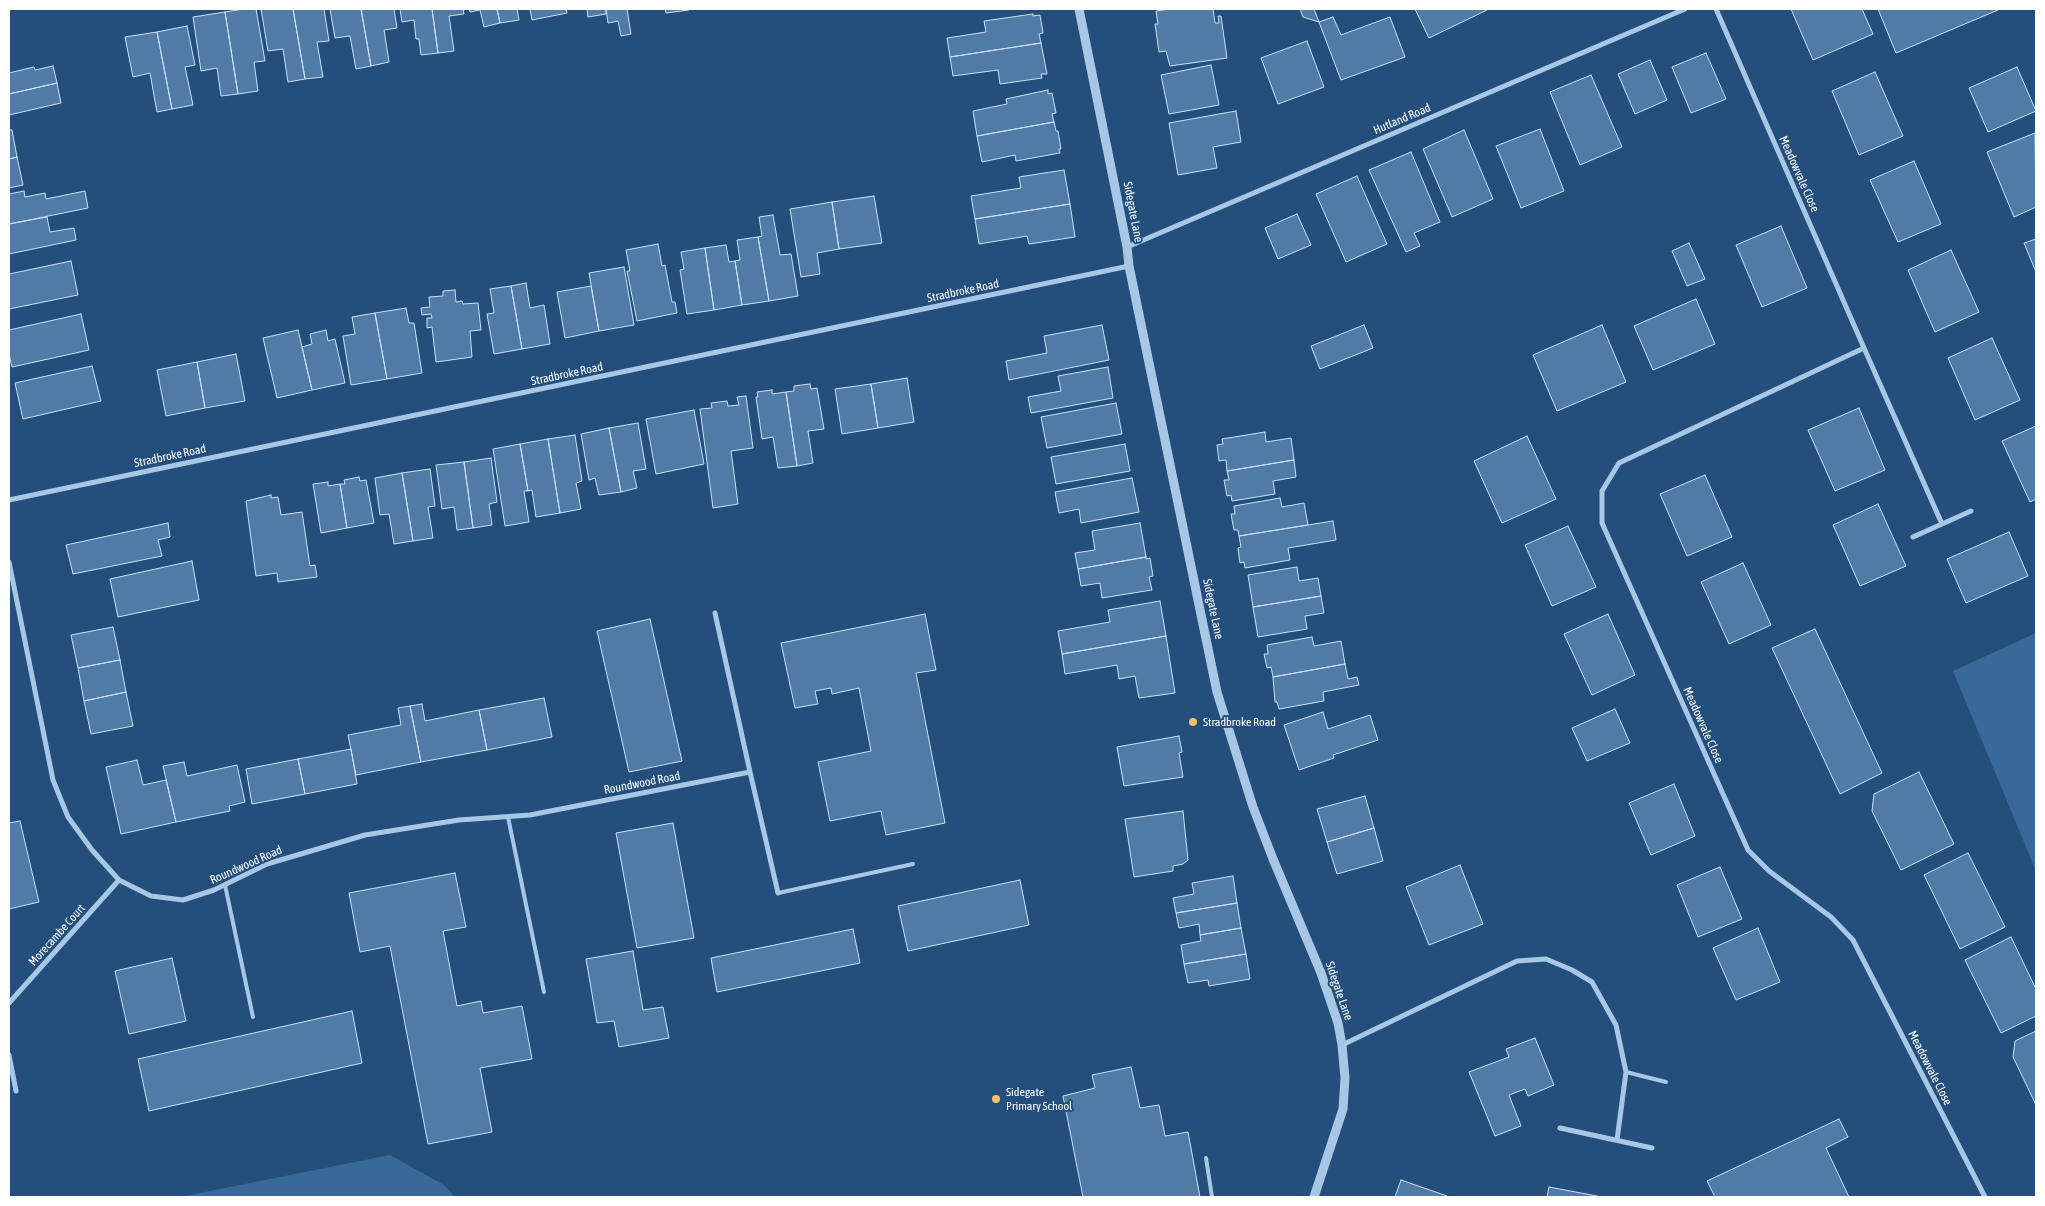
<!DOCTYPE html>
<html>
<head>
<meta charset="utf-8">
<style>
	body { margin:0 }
	#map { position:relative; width:2045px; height:1206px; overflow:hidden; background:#244f7c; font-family:"Asap Condensed",sans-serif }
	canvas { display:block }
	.frame { position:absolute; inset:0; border:10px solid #fff; pointer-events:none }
</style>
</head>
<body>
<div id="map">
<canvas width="2045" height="1206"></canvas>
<div class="frame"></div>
</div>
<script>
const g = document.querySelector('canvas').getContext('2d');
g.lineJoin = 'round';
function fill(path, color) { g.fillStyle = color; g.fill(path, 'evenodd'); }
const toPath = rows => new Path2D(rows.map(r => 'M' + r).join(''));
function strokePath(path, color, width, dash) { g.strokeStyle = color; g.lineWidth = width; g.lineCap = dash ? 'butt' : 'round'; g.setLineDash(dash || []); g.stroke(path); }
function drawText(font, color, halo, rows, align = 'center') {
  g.font = font + ' "Asap Condensed",sans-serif'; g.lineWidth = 4; g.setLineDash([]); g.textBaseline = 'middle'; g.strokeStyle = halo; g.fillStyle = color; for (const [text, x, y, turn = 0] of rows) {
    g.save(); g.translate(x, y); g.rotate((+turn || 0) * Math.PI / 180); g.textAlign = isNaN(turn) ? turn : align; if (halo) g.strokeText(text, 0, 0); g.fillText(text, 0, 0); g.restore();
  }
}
const green = toPath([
	[2036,633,2036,871,1953,671],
	[390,1155,444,1185,455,1197,180,1197]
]);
const building = toPath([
	[244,9,256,9,265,61,254,62,258,91,238,94,225,12,244,9],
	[261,9,293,9,305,79,288,82,283,49,268,51,261,9],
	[293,9,324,9,329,41,317,42,323,77,305,79,293,9],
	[330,9,361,9,371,66,356,69,350,36,335,38,330,9],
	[361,9,394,9,397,28,384,30,389,62,371,66,361,9],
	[400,9,432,9,438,53,421,55,419,39,416,39,414,20,402,22,400,9],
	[432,9,463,9,464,14,449,16,454,51,438,53,432,9],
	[469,9,497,9,500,23,484,27,480,10,470,12,469,9],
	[497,9,517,9,519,20,500,23,497,9],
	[530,9,566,9,567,13,532,20,530,9],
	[587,9,606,9,606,14,588,17,587,9],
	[606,9,627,9,631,34,621,36,618,21,608,23,606,9],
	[665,9,689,9,689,10,666,13,665,9],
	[1170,9,1213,9,1215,23,1219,23,1218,16,1221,16,1227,58,1170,66,1166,51,1159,52,1155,24,1158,24,1156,11,1170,9],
	[1300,9,1314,9,1319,22,1303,17,1300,9],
	[1415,9,1486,9,1487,10,1429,38,1415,9],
	[1791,9,1862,9,1873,34,1813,60,1791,9],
	[1878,9,1997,9,1998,10,1896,53,1878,9],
	[225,12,238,94,221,96,217,68,201,71,193,17,225,12],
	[1033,14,1033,16,1040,15,1043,33,1039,34,1041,43,950,57,947,38,986,32,984,21,1033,14],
	[1333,17,1341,35,1390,17,1405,57,1341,80,1319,22,1333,17],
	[187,26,195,65,185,67,193,105,172,109,157,32,187,26],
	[157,32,172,109,157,112,150,73,133,77,125,37,157,32],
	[1307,41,1324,87,1278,104,1261,58,1307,41],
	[1041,43,1047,74,1041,74,1042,78,1000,84,998,70,953,76,950,57,1041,43],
	[1706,53,1726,99,1691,113,1672,67,1706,53],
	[1650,60,1667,100,1635,114,1618,74,1650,60],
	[1211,65,1219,105,1169,114,1161,75,1211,65],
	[53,66,57,83,9,94,9,73,34,67,35,70,53,66],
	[2017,67,2036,111,1988,132,1969,88,2017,67],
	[1875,72,1903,136,1859,155,1832,91,1875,72],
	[1591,75,1622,147,1580,165,1550,92,1591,75],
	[57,83,61,103,9,115,9,94,57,83],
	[1048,90,1048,94,1052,93,1056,113,1052,114,1054,122,977,136,973,111,1007,104,1006,99,1048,90],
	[1236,111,1241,142,1213,147,1217,168,1178,175,1169,123,1236,111],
	[1054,122,1056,131,1058,131,1061,149,1059,149,1060,153,1016,161,1015,155,982,162,977,136,1054,122],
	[1540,129,1564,191,1521,208,1496,146,1540,129],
	[9,130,12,130,17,157,9,159,9,130],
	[1464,130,1493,199,1452,217,1423,149,1464,130],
	[2035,133,2036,207,2014,217,1987,152,2035,133],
	[1411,152,1440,222,1414,233,1420,246,1406,252,1369,170,1411,152],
	[17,157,23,185,9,188,9,159,17,157],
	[1914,161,1941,224,1898,242,1870,180,1914,161],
	[1064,170,1070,204,975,219,971,196,1021,188,1019,177,1064,170],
	[1357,176,1387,244,1346,262,1316,194,1357,176],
	[24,191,25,197,45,193,46,199,85,191,88,208,9,224,9,194,24,191],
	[874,196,882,243,839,249,832,202,874,196],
	[832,202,839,249,817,253,820,274,801,277,790,209,832,202],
	[1070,204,1075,237,1029,244,1027,236,979,244,975,219,1070,204],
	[1297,214,1311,245,1278,259,1265,228,1297,214],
	[773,215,780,255,791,254,798,296,769,301,758,237,762,236,759,217,773,215],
	[47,217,50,232,74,228,76,240,9,254,9,224,47,217],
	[1781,226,1807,288,1762,307,1736,245,1781,226],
	[758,237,769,301,742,305,735,261,740,260,737,240,758,237],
	[2036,239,2036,272,2024,243,2036,239],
	[1689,243,1705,279,1687,286,1672,251,1689,243],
	[658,244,662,266,665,265,672,302,675,302,677,313,637,321,627,271,630,271,626,250,658,244],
	[726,245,729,262,735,261,742,305,714,310,705,248,726,245],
	[705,248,714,310,687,314,680,270,684,269,681,252,705,248],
	[1951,250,1979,312,1935,332,1908,270,1951,250],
	[71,261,78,295,9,309,9,274,71,261],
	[624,267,634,325,599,331,589,273,624,267],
	[526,283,530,308,544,305,550,344,522,349,511,286,526,283],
	[511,286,522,349,494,354,487,314,494,313,490,289,511,286],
	[591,286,599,331,565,338,557,292,591,286],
	[455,290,456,302,462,301,463,304,478,303,481,330,470,331,472,357,436,362,432,327,427,328,427,318,432,318,431,314,422,315,421,308,430,307,429,297,443,296,443,291,455,290],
	[1696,299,1715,344,1653,370,1634,326,1696,299],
	[406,308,409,323,414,323,422,373,387,379,375,313,406,308],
	[375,313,387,379,351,385,343,336,355,334,352,317,375,313],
	[81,314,89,350,12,367,9,354,9,330,81,314],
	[1102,325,1109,360,1009,380,1006,361,1047,353,1044,336,1102,325],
	[1364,325,1373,348,1320,369,1311,346,1364,325],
	[1602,325,1626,382,1557,411,1533,355,1602,325],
	[298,330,312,390,277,398,263,338,298,330],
	[326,330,328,341,335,339,345,383,312,390,302,347,312,344,310,334,326,330],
	[1992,338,2020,400,1975,420,1948,358,1992,338],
	[236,354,245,401,205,408,197,362,236,354],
	[197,362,205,408,166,416,157,370,197,362],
	[92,366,101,401,23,419,15,383,92,366],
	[1108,367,1113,398,1031,413,1028,397,1061,391,1058,376,1108,367],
	[907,378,914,422,878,428,871,384,907,378],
	[810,384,811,389,817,388,824,429,808,431,813,463,797,466,786,392,794,391,794,386,810,384],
	[871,384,878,428,842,434,835,389,871,384],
	[772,390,772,394,786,392,797,466,778,468,773,437,762,439,756,397,758,397,757,392,772,390],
	[746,396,753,448,731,451,738,504,713,508,700,409,712,408,711,403,727,401,728,406,739,405,737,397,746,396],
	[1116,403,1122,434,1047,448,1041,417,1116,403],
	[1859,408,1885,470,1835,491,1808,430,1859,408],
	[694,410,704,464,656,474,646,419,694,410],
	[638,423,646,469,633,471,637,488,621,492,609,428,638,423],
	[2036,426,2036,499,2030,502,2002,441,2036,426],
	[609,428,621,492,599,495,595,478,589,480,581,434,609,428],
	[1265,432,1266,442,1291,438,1294,460,1227,471,1226,460,1219,461,1217,445,1223,444,1222,439,1265,432],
	[575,435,582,481,576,483,581,509,560,513,548,439,575,435],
	[1527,436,1556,499,1502,523,1474,461,1527,436],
	[548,439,560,513,536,517,532,490,528,491,520,444,548,439],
	[520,444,528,491,524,491,529,522,505,526,493,449,520,444],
	[1125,444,1130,471,1056,484,1051,457,1125,444],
	[491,458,497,502,489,504,492,525,473,528,464,462,491,458],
	[1294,460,1296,477,1273,481,1275,494,1232,501,1231,495,1227,496,1224,480,1229,480,1227,471,1294,460],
	[464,462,473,528,457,530,454,507,442,509,436,465,464,462],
	[430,469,435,506,428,507,433,538,413,541,402,473,430,469],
	[402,473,413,541,394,544,389,514,380,515,375,478,402,473],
	[1705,475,1732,537,1687,556,1660,494,1705,475],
	[359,477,360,481,366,480,374,523,347,528,340,484,345,484,344,480,359,477],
	[1132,478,1139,512,1081,523,1079,509,1059,513,1055,492,1132,478],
	[328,482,328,486,340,484,347,528,321,533,313,484,328,482],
	[271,495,271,498,278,497,281,515,302,512,310,566,315,565,317,577,278,582,277,573,256,576,246,501,271,495],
	[1280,498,1282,507,1304,503,1308,525,1239,536,1238,530,1234,530,1231,514,1235,514,1234,506,1280,498],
	[1878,504,1906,566,1860,586,1833,525,1878,504],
	[1333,521,1336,540,1288,548,1290,560,1245,568,1244,562,1240,563,1238,548,1241,547,1239,536,1333,521],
	[168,523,170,537,158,540,162,556,73,574,66,545,168,523],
	[1140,523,1146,557,1078,569,1075,553,1095,550,1092,531,1140,523],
	[1568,526,1596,587,1552,606,1525,545,1568,526],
	[2009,532,2028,576,1966,603,1947,559,2009,532],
	[1146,557,1146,559,1150,558,1153,576,1149,577,1152,590,1102,598,1100,583,1081,586,1078,569,1146,557],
	[192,561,199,600,118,617,110,579,192,561],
	[1743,563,1771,625,1729,644,1701,582,1743,563],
	[1297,567,1299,581,1318,578,1321,596,1253,607,1248,575,1297,567],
	[1321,596,1324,613,1305,616,1307,629,1258,637,1253,607,1321,596],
	[1160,601,1166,636,1062,654,1058,631,1110,622,1108,610,1160,601],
	[925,614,936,670,916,673,945,823,886,835,881,811,830,821,818,762,871,751,859,688,832,694,831,688,815,691,818,704,795,708,781,643,925,614],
	[1608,614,1635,675,1592,695,1564,634,1608,614],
	[650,619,682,761,629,772,597,631,650,619],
	[113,627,120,660,78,668,71,635,113,627],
	[1815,629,1882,773,1840,794,1772,648,1815,629],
	[1166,636,1175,693,1139,698,1135,676,1119,679,1117,665,1065,674,1062,654,1166,636],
	[1312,637,1314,646,1341,641,1345,664,1273,677,1271,667,1267,668,1264,654,1268,654,1267,645,1312,637],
	[120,660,126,692,84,701,78,668,120,660],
	[1345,664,1348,679,1357,677,1359,685,1323,692,1324,701,1279,709,1277,702,1275,702,1273,677,1345,664],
	[126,692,133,726,91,734,84,701,126,692],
	[544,698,552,737,487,750,479,710,544,698],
	[422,704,425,721,479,710,487,750,421,762,410,706,422,704],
	[410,706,421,762,356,775,348,735,401,725,398,708,410,706],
	[1615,709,1630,743,1587,761,1572,728,1615,709],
	[1323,712,1328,729,1370,715,1378,740,1333,755,1334,758,1299,770,1284,725,1323,712],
	[1179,736,1182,752,1179,753,1183,777,1124,786,1117,747,1179,736],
	[351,749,357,784,305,794,298,759,351,749],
	[298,759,305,794,252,804,246,769,298,759],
	[137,760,143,785,166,780,176,822,121,834,106,767,137,760],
	[184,762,187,776,237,765,245,802,229,806,230,811,176,822,163,766,184,762],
	[1919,772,1954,844,1901,870,1872,811,1874,794,1919,772],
	[1674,784,1695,836,1651,855,1629,803,1674,784],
	[1365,796,1374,828,1327,842,1317,809,1365,796],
	[1183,811,1188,860,1183,864,1173,866,1173,871,1134,877,1125,819,1183,811],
	[20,821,39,902,9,909,9,823,20,821],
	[673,823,694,938,637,948,616,833,673,823],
	[1374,828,1383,861,1337,874,1327,842,1374,828],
	[1968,853,2005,927,1960,949,1924,875,1968,853],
	[1460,865,1483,924,1429,945,1406,887,1460,865],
	[1720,867,1742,919,1698,937,1677,885,1720,867],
	[455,873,466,927,443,931,457,1006,481,1001,483,1013,522,1006,532,1059,480,1068,492,1132,428,1144,390,946,360,952,349,893,455,873],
	[1233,876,1237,903,1176,913,1173,898,1194,894,1192,883,1233,876],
	[1020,880,1029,925,908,951,898,906,1020,880],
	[1237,903,1241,928,1200,935,1199,924,1179,928,1176,913,1237,903],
	[1241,928,1246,954,1184,964,1181,945,1201,941,1200,935,1241,928],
	[1758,928,1780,982,1736,1000,1713,948,1758,928],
	[853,929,860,963,717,992,711,958,853,929],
	[2011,937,2036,989,2036,1016,2001,1033,1965,960,2011,937],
	[633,951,643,1010,663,1007,669,1038,619,1047,614,1021,597,1023,586,959,633,951],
	[1246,954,1250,979,1209,986,1208,980,1188,983,1184,964,1246,954],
	[172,958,186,1021,129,1034,115,971,172,958],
	[352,1011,362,1063,149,1111,138,1059,352,1011],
	[2036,1031,2036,1105,2013,1057,2015,1041,2036,1031],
	[1535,1038,1554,1085,1528,1096,1525,1089,1509,1095,1521,1126,1495,1136,1469,1072,1509,1057,1506,1049,1535,1038],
	[1131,1067,1140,1108,1159,1105,1165,1136,1188,1132,1200,1197,1083,1197,1063,1096,1095,1088,1092,1075,1131,1067],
	[1839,1119,1848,1137,1826,1148,1849,1197,1715,1197,1707,1181,1839,1119],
	[1401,1180,1447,1196,1446,1197,1395,1197,1401,1180],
	[1549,1187,1602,1197,1547,1197,1549,1187]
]);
const service = toPath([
	[508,817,544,992],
	[225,885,253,1017],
	[778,893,913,864],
	[1626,1072,1666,1082],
	[1206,1158,1212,1197]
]);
const minor = toPath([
	[1716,9,1864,348,1619,463,1602,491,1602,523,1748,850,1769,871,1831,917,1853,940,1985,1197],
	[1127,247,1685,9],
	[1864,348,1942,524],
	[9,500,1129,266],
	[1913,537,1971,511],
	[9,562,53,780,68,817,92,850,119,880,151,896,183,900,214,890,267,864,365,835,459,820,530,815,750,772,778,893],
	[715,613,750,772],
	[9,1003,119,880],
	[1342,1045,1517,961,1546,959,1572,970,1592,982,1616,1025,1626,1072,1617,1140],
	[9,1055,16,1091],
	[1560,1128,1652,1148]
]);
const tertiary = toPath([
	[1079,9,1127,247,1129,266,1217,692,1253,807,1273,859,1321,973,1338,1023,1342,1045,1345,1078,1343,1109,1314,1197]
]);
const markers = [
	[1193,722,5,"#efc26c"],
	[996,1099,5,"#efc26c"]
];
const streetNames = [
	["Hutland Road",1402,119,-23],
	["Meadowvale Close",1799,174,66],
	["Sidegate Lane",1133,212,79],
	["Stradbroke Road",963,291,-12],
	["Stradbroke Road",567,374,-12],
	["Stradbroke Road",170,456,-12],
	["Sidegate Lane",1213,609,78],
	["Meadowvale Close",1703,725,66],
	["Roundwood Road",642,783,-11],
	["Roundwood Road",246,865,-24],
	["Morecambe Court",57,935,-48],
	["Sidegate Lane",1339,991,71],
	["Meadowvale Close",1930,1068,63]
];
const poiNames = [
	["Stradbroke Road",1203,722],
	["Sidegate",1006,1092],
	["Primary School",1006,1106]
];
fill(green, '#386999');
fill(building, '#507ba7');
strokePath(building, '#cbe0f4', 1);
strokePath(service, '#a8c7e5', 4);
strokePath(minor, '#a8c7e5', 5);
strokePath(tertiary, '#a8c7e5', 9);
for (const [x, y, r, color] of markers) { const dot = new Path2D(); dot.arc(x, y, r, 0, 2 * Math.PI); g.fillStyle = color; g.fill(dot); strokePath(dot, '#244f7c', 2); }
drawText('12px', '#fff', '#244f7c', streetNames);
drawText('12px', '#fff', '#244f7c', poiNames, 'left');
</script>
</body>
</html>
